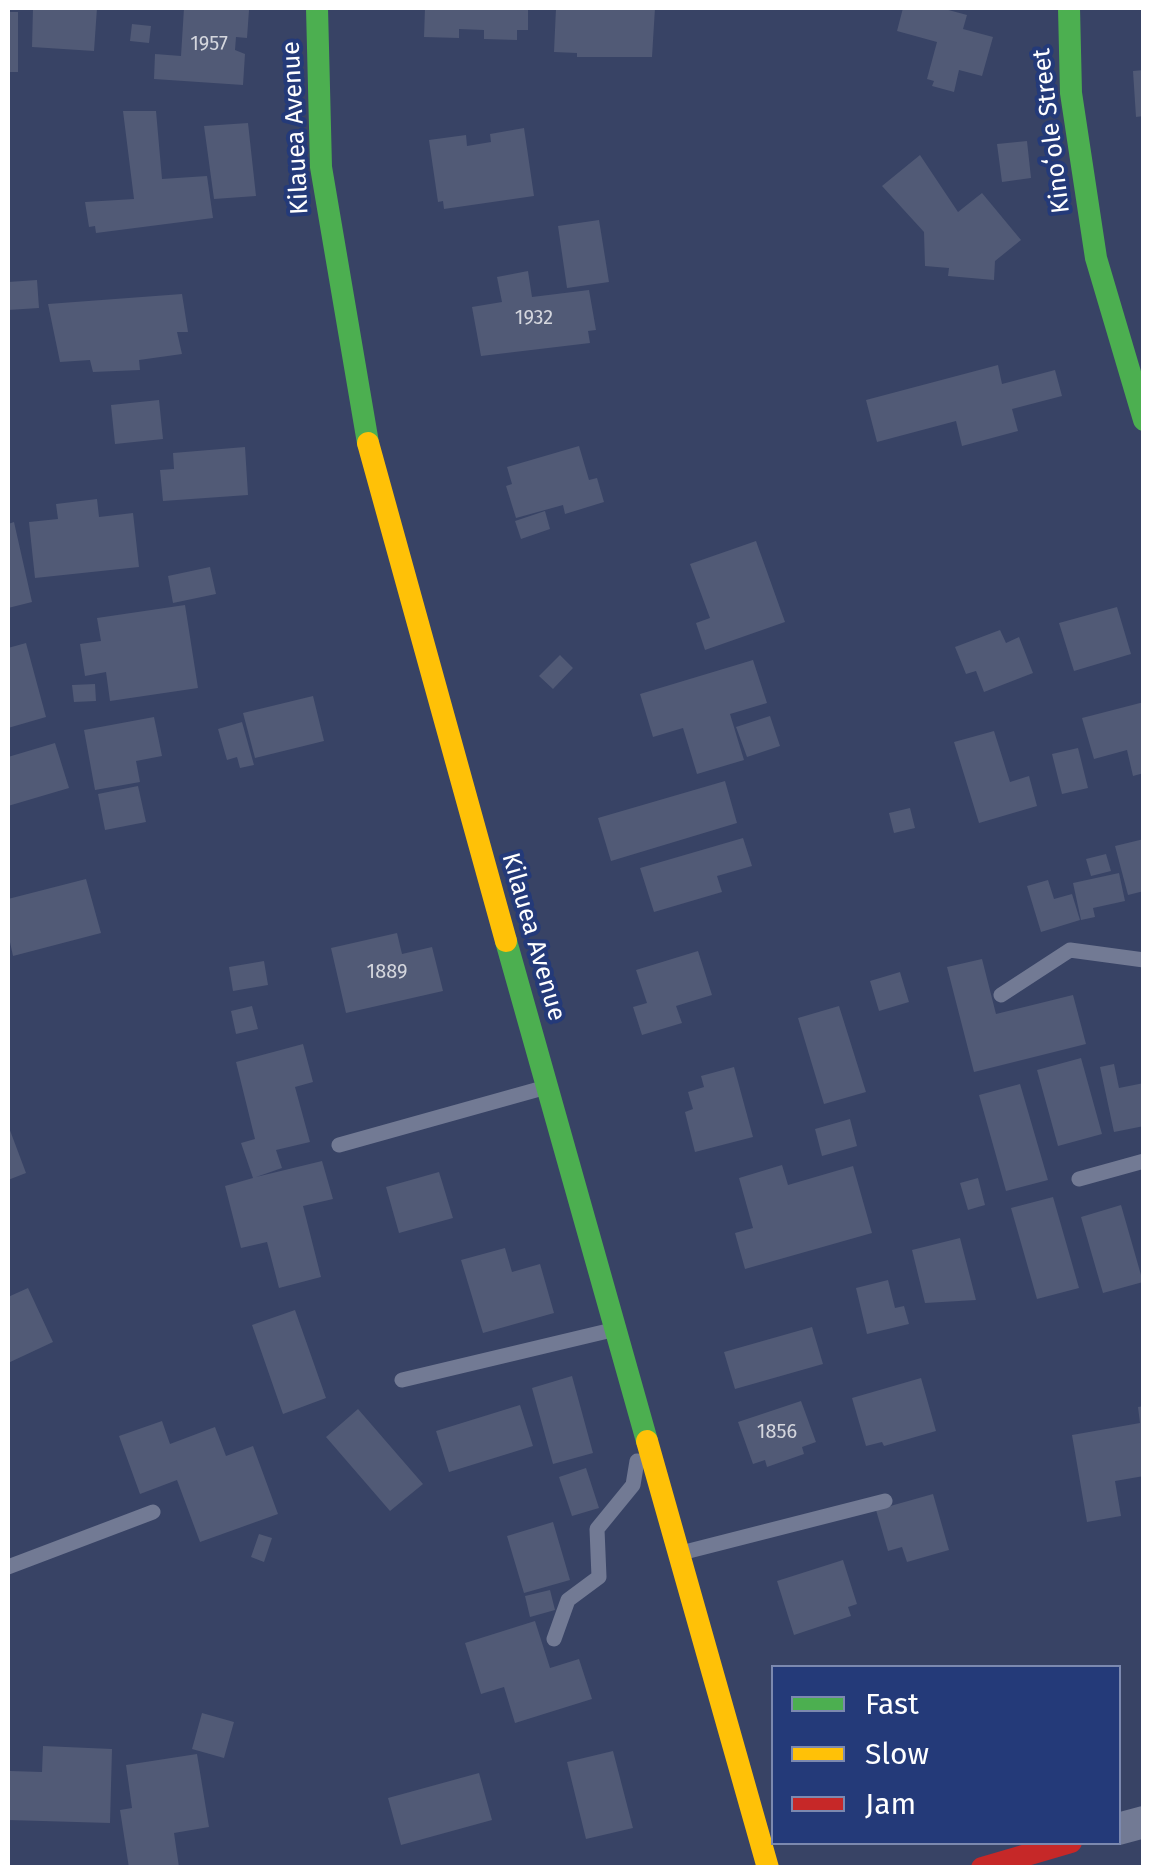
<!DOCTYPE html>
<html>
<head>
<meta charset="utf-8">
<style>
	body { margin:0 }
	#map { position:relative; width:1151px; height:1875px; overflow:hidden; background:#384365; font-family:"Fira Sans",sans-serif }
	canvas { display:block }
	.frame { position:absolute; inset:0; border:10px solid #fff; pointer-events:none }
	.legend { position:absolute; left:771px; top:1665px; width:350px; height:180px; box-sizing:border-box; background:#243a79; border:2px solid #7c89af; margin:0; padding:12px 18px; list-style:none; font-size:30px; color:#fff }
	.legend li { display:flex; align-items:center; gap:20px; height:50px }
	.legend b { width:50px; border:2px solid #7c89af }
</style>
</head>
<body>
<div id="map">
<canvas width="1151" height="1875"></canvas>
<div class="frame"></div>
<ul class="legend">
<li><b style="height:12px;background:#4caf50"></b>Fast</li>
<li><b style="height:12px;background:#ffc107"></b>Slow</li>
<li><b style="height:12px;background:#c62828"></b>Jam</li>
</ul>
</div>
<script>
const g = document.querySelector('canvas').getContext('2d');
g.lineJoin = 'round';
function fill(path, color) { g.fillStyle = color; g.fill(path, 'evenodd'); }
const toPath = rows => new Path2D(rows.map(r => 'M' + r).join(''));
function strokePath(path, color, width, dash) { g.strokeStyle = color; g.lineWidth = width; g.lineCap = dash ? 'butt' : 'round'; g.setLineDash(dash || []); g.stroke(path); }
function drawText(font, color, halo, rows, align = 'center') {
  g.font = font + ' "Fira Sans",sans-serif'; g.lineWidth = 8; g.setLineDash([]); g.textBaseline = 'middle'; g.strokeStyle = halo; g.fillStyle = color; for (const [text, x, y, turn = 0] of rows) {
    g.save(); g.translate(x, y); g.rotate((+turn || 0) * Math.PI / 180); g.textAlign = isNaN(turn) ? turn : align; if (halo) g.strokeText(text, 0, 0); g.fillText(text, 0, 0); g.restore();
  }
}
const building = toPath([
	[33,8,97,8,94,51,32,47],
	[184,8,249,10,247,38,236,37,235,50,245,54,243,85,154,79,155,54,181,56],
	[425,8,528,8,528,30,517,30,517,40,484,39,484,30,459,29,459,38,424,37],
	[556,8,655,8,652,57,577,57,577,53,554,52],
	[903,8,941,8,967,15,963,29,993,37,982,76,959,70,954,92,932,86,934,81,927,79,937,42,897,31],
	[8,12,18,12,18,72,8,72],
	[132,24,151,26,149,43,130,41],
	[1144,70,1144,116,1136,117,1133,71],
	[123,111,156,111,162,179,207,176,213,218,96,233,95,226,89,227,85,202,134,199],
	[248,123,256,196,214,199,204,126],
	[524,128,534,196,444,209,443,201,438,202,429,140,466,135,467,146,491,142,490,134],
	[1027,141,1031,178,1002,182,997,144],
	[920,155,958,212,982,193,1021,240,995,261,994,280,948,276,949,268,925,266,924,232,882,186],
	[599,220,609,282,567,288,558,226],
	[528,271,532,297,589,290,596,330,588,331,590,343,481,356,472,307,502,302,497,277],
	[37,280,39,308,8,310,8,282],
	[182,294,188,332,177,332,182,354,139,360,140,370,93,372,90,360,60,362,48,304],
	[998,365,1002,384,1055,370,1062,396,1012,409,1018,431,962,446,956,421,877,442,866,400],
	[159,400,163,439,115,444,111,405],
	[579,446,589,480,597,478,604,502,565,514,563,505,516,518,506,486,512,484,507,467],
	[245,447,248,495,163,501,160,470,174,469,173,453],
	[97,499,99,517,133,513,139,567,35,578,29,522,58,519,56,504],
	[545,511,550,529,521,539,515,521],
	[14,522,32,602,8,608,8,524],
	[756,541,785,622,705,650,696,623,710,618,690,564],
	[210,567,216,594,173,603,168,576],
	[185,605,198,688,110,701,106,672,85,676,80,644,101,641,97,618],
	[1117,607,1131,654,1074,671,1059,623],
	[1000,630,1006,643,1019,637,1033,673,984,692,976,671,966,674,955,647],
	[26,643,46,717,8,728,8,648],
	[560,655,573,668,553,689,539,676],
	[753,660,767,703,730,714,744,760,697,774,683,728,653,737,640,694],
	[95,684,96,701,74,702,72,685],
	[313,696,324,741,255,758,243,713],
	[1144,702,1144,773,1133,776,1127,750,1094,759,1082,718],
	[770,716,780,746,747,757,736,727],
	[154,717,162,756,136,761,140,782,95,790,84,730],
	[242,722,254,765,240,768,237,757,227,760,218,729],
	[994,731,1010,782,1029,776,1037,806,979,823,954,742],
	[55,743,69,788,8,806,8,757],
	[1078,748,1088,788,1062,794,1052,754],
	[725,781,737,823,611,861,598,818],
	[138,786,146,822,105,830,98,794],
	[910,808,915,828,894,833,889,813],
	[743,838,752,866,717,876,722,892,654,912,640,868],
	[1144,839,1144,891,1128,895,1115,846],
	[1106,854,1111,871,1091,876,1086,859],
	[1119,873,1125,901,1093,908,1095,917,1081,920,1073,883],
	[86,879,101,933,13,956,8,933,8,899],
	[1048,880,1054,899,1072,894,1080,920,1041,932,1027,886],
	[397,933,402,954,432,947,443,991,346,1013,331,948],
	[698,951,712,995,676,1006,682,1023,642,1035,633,1007,647,1003,636,970],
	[982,959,996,1014,1073,995,1086,1044,974,1072,947,967],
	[264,961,268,985,233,991,229,967],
	[900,972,909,1002,879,1011,870,981],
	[252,1006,258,1029,236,1034,231,1011],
	[839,1006,866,1092,824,1104,798,1018],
	[303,1044,313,1082,295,1087,310,1142,276,1150,282,1168,256,1177,322,1161,333,1199,303,1206,321,1277,279,1288,267,1242,241,1248,225,1186,253,1178,241,1143,255,1139,236,1062],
	[1081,1058,1102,1134,1058,1146,1037,1070],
	[1114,1064,1119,1088,1144,1083,1144,1126,1114,1132,1100,1067],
	[734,1067,753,1137,695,1152,685,1112,693,1109,688,1092,704,1087,701,1076],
	[1020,1084,1048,1180,1006,1191,979,1095],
	[850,1119,857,1146,822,1156,815,1129],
	[8,1125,26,1173,8,1180],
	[782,1165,788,1185,853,1166,872,1233,745,1269,735,1233,753,1228,739,1178],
	[439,1172,453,1218,399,1233,386,1187],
	[978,1178,985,1205,968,1210,960,1183],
	[1053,1197,1079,1288,1037,1299,1011,1208],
	[1121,1205,1143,1282,1103,1293,1081,1217],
	[960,1238,976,1300,925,1303,912,1250],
	[505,1248,512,1272,540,1264,554,1313,483,1333,461,1260],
	[888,1280,895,1308,904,1306,909,1324,867,1334,856,1288],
	[28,1288,53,1342,8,1363,8,1297],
	[295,1310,326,1398,283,1414,252,1325],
	[812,1327,823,1364,735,1389,724,1352],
	[572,1376,593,1453,553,1464,532,1388],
	[921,1378,936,1431,884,1446,882,1442,866,1446,852,1398],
	[801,1401,816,1442,802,1447,804,1454,767,1467,765,1460,753,1464,738,1422],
	[520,1405,533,1446,449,1472,436,1431],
	[1144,1406,1144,1476,1115,1481,1121,1516,1087,1522,1072,1435,1140,1423,1138,1407],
	[358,1409,423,1484,390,1511,326,1437],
	[162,1421,170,1444,215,1427,226,1456,253,1446,278,1514,200,1542,177,1480,140,1494,119,1436],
	[586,1468,599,1508,572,1516,559,1477],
	[933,1494,949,1550,907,1562,902,1547,888,1551,876,1510],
	[553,1522,570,1580,524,1593,507,1536],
	[259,1534,272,1538,264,1562,251,1557],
	[843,1560,857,1604,848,1607,851,1616,794,1635,777,1581],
	[550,1590,555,1610,530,1617,525,1596],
	[535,1621,550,1668,579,1659,592,1699,515,1723,504,1687,481,1694,465,1643],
	[202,1713,234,1722,224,1758,192,1749],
	[43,1746,112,1749,110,1823,8,1820,10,1771,42,1772],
	[613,1751,633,1828,586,1839,567,1762],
	[197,1754,209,1827,174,1833,179,1867,129,1868,120,1810,132,1808,126,1765],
	[479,1773,492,1820,401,1845,388,1798]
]);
const lane = toPath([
	[1001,995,1070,950,1144,960],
	[339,1145,543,1088],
	[1079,1179,1144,1161],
	[402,1380,612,1330],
	[681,1553,885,1501],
	[8,1567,153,1512],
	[554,1639,568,1600,599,1577,597,1529,633,1485,637,1461]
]);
const street = toPath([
	[1118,1829,1144,1822]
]);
const fast = toPath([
	[317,8,321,167,368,443],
	[1069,8,1071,93,1096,258,1144,420],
	[506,941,647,1441]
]);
const slow = toPath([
	[368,443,506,941],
	[647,1441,768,1868]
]);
const jam = toPath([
	[982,1868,1071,1842]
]);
const numberNames = [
	["1957",209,44],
	["1932",534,318],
	["1889",387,972],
	["1856",777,1432]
];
const streetNames = [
	["Kilauea Avenue",296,128,-93],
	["Kinoʻole Street",1052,131,-97],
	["Kilauea Avenue",533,937,74]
];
fill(building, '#515a76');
strokePath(lane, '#727a94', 15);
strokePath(street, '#727a94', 32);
strokePath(fast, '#4caf50', 22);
strokePath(slow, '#ffc107', 22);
strokePath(jam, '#c62828', 22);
drawText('20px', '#d4d6dd', null, numberNames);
drawText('25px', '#fff', '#243a79', streetNames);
</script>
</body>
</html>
